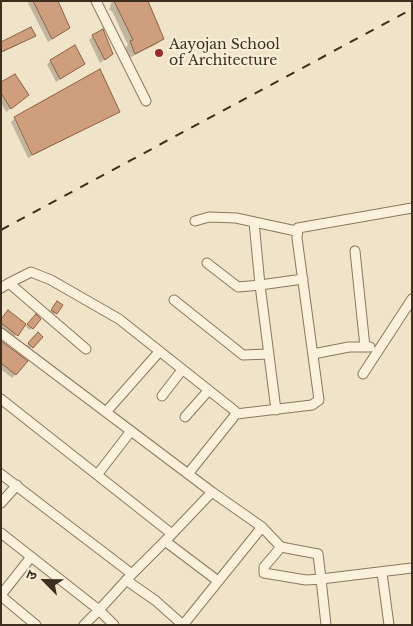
<!DOCTYPE html>
<html>
<head>
<meta charset="utf-8">
<style>
	body { margin:0 }
	#map { position:relative; width:413px; height:626px; overflow:hidden; background:#f0e4c8; font-family:"Libre Baskerville","Noto Sans Devanagari",serif }
	canvas { display:block }
	.frame { position:absolute; inset:0; border:2px solid #3d2e20; pointer-events:none }
	.north { position:absolute; left:20px; top:556px; width:50px; height:50px; -webkit-text-stroke:4px #f7eed8; paint-order:stroke; rotate:293deg; font-size:14px; font-weight:700; line-height:20px; text-align:center; color:#3d2e20 }
	.north::after { content:''; display:block; margin:auto; width:18px; height:22px; background:#3d2e20; clip-path:polygon(50% 0,100% 100%,50% 72%,0 100%) }
</style>
</head>
<body>
<div id="map">
<canvas width="413" height="626"></canvas>
<div class="frame"></div>
<div class="north">उ</div>
</div>
<script>
const g = document.querySelector('canvas').getContext('2d');
g.lineJoin = 'round';
function fill(path, color) { g.fillStyle = color; g.fill(path, 'evenodd'); }
const toPath = rows => new Path2D(rows.map(r => 'M' + r).join(''));
function strokePath(path, color, width, dash) { g.strokeStyle = color; g.lineWidth = width; g.lineCap = dash ? 'butt' : 'round'; g.setLineDash(dash || []); g.stroke(path); }
function drawText(font, color, halo, rows, align = 'center') {
  g.font = font + ' "Libre Baskerville",serif'; g.lineWidth = 4.5; g.setLineDash([]); g.textBaseline = 'middle'; g.strokeStyle = halo; g.fillStyle = color; for (const [text, x, y, turn = 0] of rows) {
    g.save(); g.translate(x, y); g.rotate((+turn || 0) * Math.PI / 180); g.textAlign = isNaN(turn) ? turn : align; if (halo) g.strokeText(text, 0, 0); g.fillText(text, 0, 0); g.restore();
  }
}
const shadow = toPath([
	[27,1,56,1,69,28,48,42],
	[112,1,146,1,163,39,157,44,129,58,126,47,128,45,112,11,109,10],
	[34,35,30,39,1,53,1,43],
	[93,36,112,54,100,63,89,40],
	[51,61,84,64,56,82,47,64],
	[1,84,23,99,6,112,1,103],
	[118,112,34,155,16,118],
	[14,119,32,156,28,158,11,122],
	[55,305,62,305,53,316,49,313],
	[9,312,26,326,36,316,40,319,30,330,24,325,14,337,1,327,1,320],
	[38,334,41,337,30,349,26,346],
	[1,343,26,361,12,378,1,369]
]);
const building = toPath([
	[33,1,58,1,70,28,52,39,33,1],
	[114,1,148,1,164,39,135,54,130,41,133,40,114,1],
	[31,27,36,36,1,52,1,42,31,27],
	[103,29,113,54,105,60,92,35,103,29],
	[75,45,85,64,60,79,50,60,75,45],
	[100,69,120,112,32,155,14,117,100,69],
	[15,74,29,95,11,109,1,93,1,82,15,74],
	[57,301,63,305,57,314,51,310,57,301],
	[8,310,26,324,18,336,1,323,1,319,8,310],
	[36,314,41,319,33,329,27,324,36,314],
	[38,332,43,337,33,348,28,343,38,332],
	[1,341,28,361,16,375,1,363,1,341]
]);
const minor = toPath([
	[96,1,146,101],
	[195,221,209,217,236,218,296,231],
	[355,251,365,347],
	[207,263,238,287,260,285,254,222],
	[9,283,31,272,51,280,119,319,235,411,236,414,188,474],
	[1,288,9,283,86,349],
	[174,300,243,355,268,354],
	[1,333,212,492,172,534,1,399],
	[313,354,349,347,370,347],
	[363,374,412,299],
	[162,396,182,370],
	[276,410,260,285,303,279],
	[106,412,159,352],
	[236,414,312,405,319,400,297,238,298,228,412,208],
	[185,417,208,391],
	[1,474,132,574,172,534],
	[97,475,131,431],
	[212,492,262,527,281,547,318,554,321,579,306,580,264,573,264,567,281,547],
	[1,503,17,485],
	[1,533,99,610,132,574],
	[165,541,218,581],
	[382,573,389,625],
	[126,580,156,601,183,625],
	[1,595,31,557],
	[1,596,36,625],
	[84,625,99,610,114,625],
	[183,625,262,527],
	[326,625,321,579,412,568]
]);
const rail = toPath([
	[1,230,412,9]
]);
const markers = [
	[159,53,5,"#9e2a2b"]
];
const poiNames = [
	["Aayojan School",169,45],
	["of Architecture",169,61]
];
fill(shadow, '#0003');
fill(building, '#cf9f7d');
strokePath(building, '#8d5f41', 1);
strokePath(minor, '#8d765c', 11);
strokePath(minor, '#faf1dc', 9);
strokePath(rail, '#3d2e20', 2, [9, 9]);
for (const [x, y, r, color] of markers) { const dot = new Path2D(); dot.arc(x, y, r, 0, 2 * Math.PI); g.fillStyle = color; g.fill(dot); strokePath(dot, '#f7eed8', 2); }
drawText('14px', '#3d2e20', '#f7eed8', poiNames, 'left');
</script>
</body>
</html>
